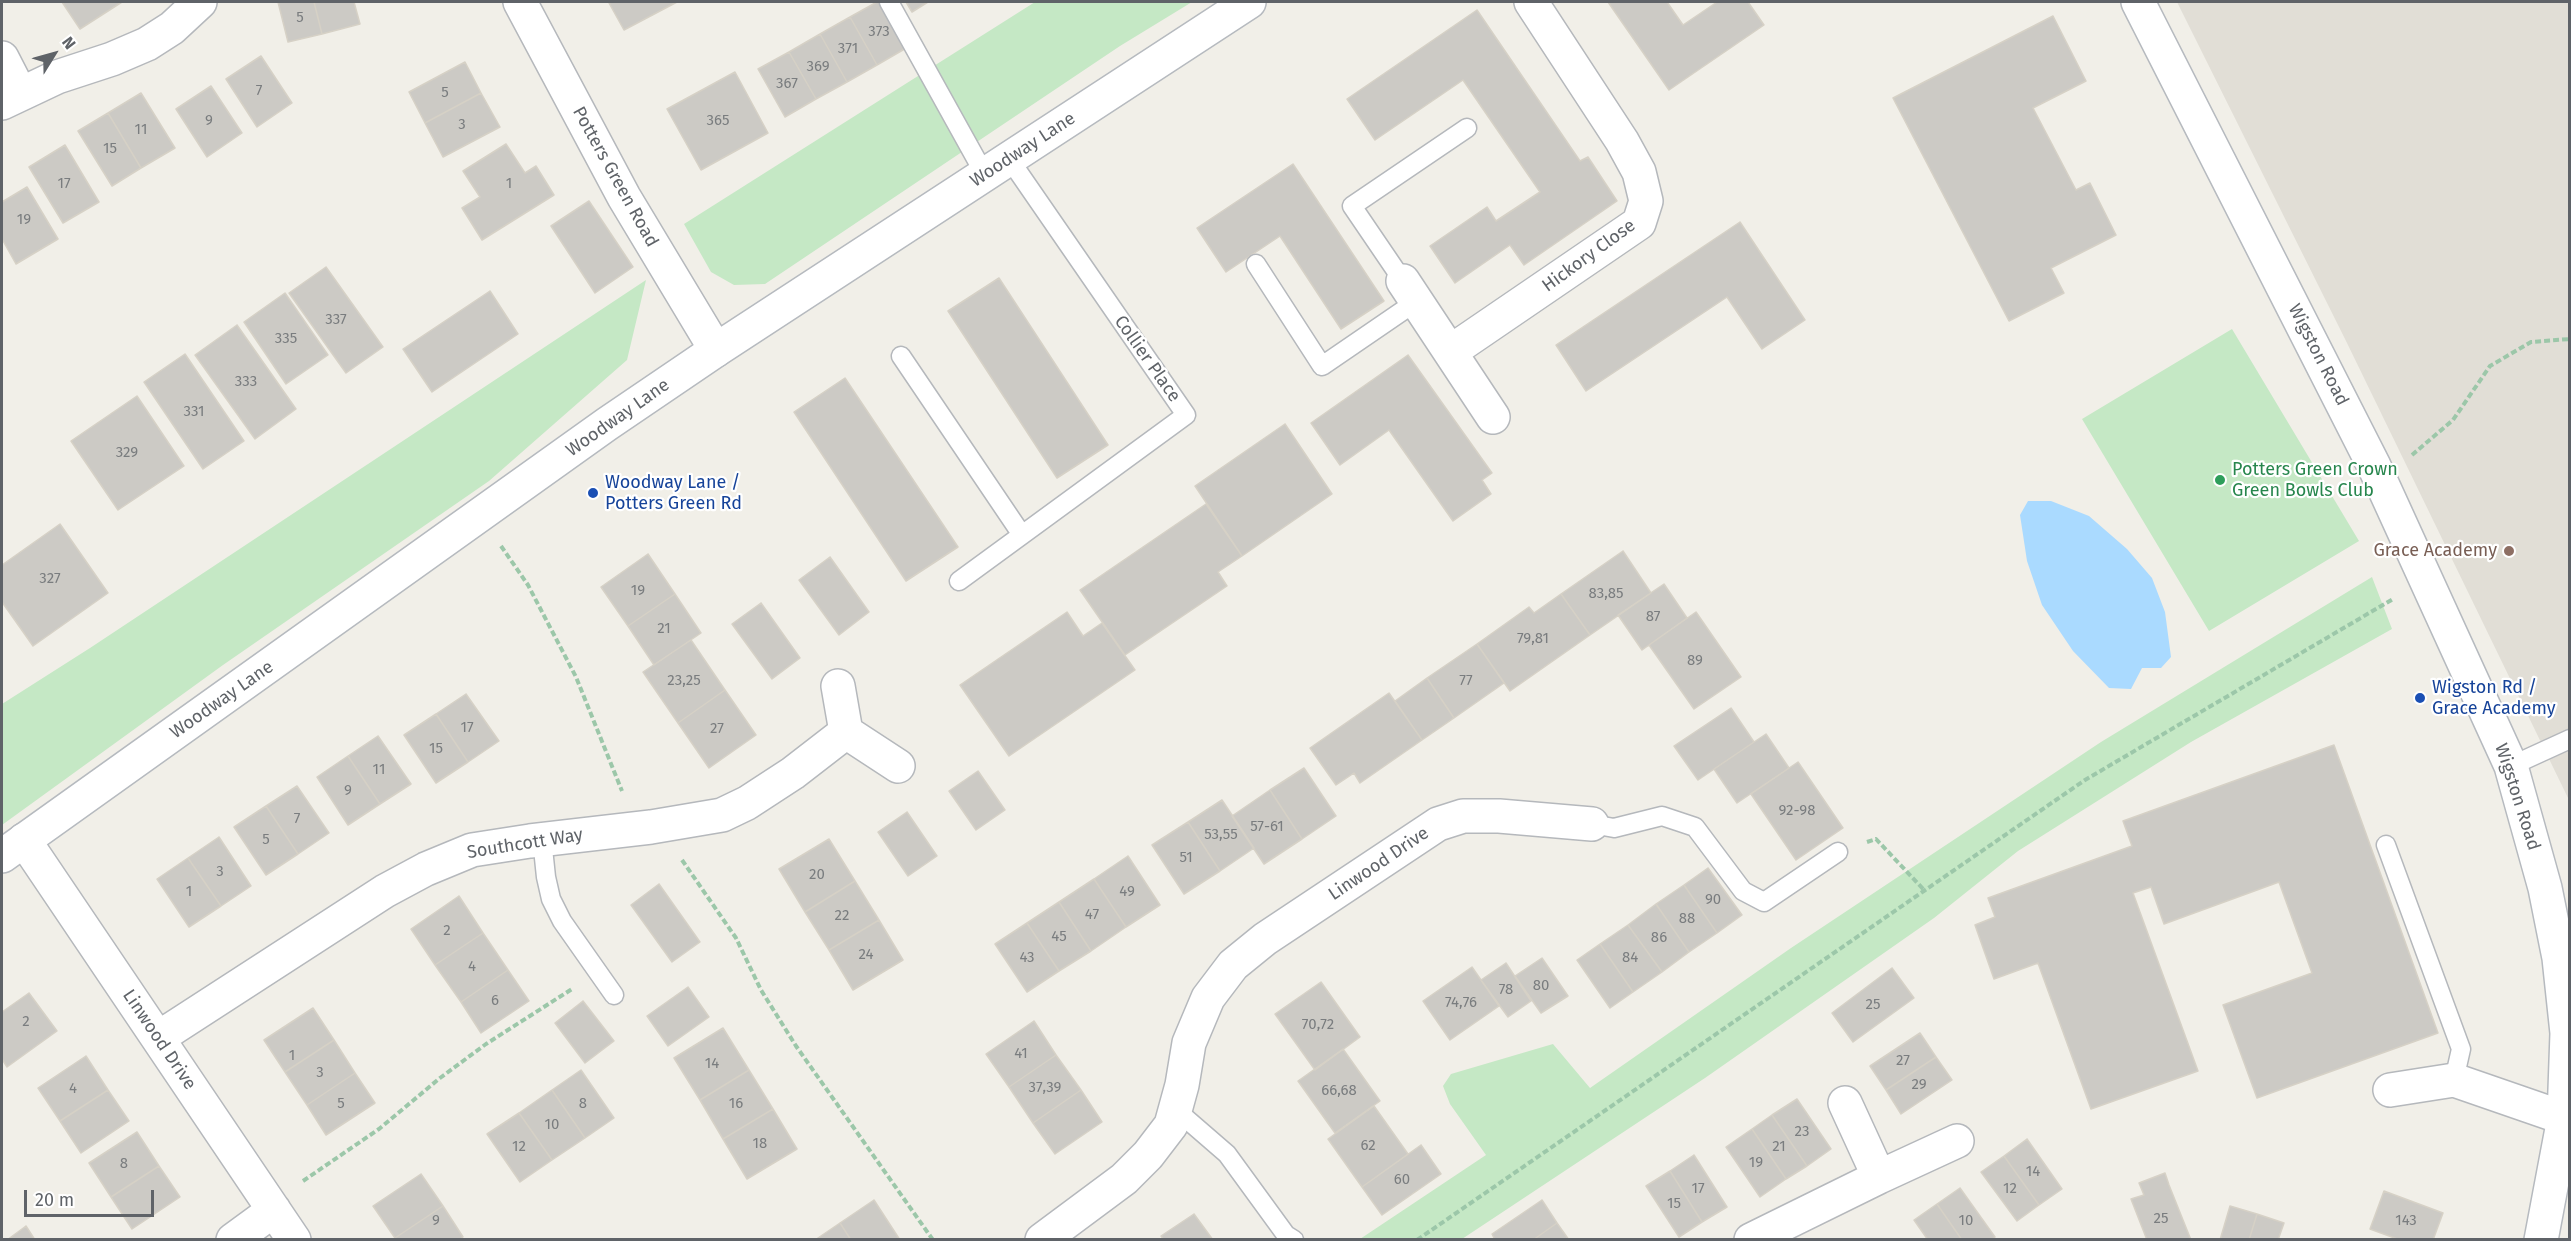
<!DOCTYPE html>
<html>
<head>
<meta charset="utf-8">
<style>
	body { margin:0 }
	#map { position:relative; width:2571px; height:1241px; overflow:hidden; background:#f1efe8; font-family:"Fira Sans",sans-serif }
	canvas { display:block }
	.frame { position:absolute; inset:0; border:3px solid #5f6368; pointer-events:none }
	.north { position:absolute; left:24px; top:24px; width:60px; height:60px; -webkit-text-stroke:4px #fff; paint-order:stroke; rotate:53deg; font-size:16px; font-weight:700; line-height:24px; text-align:center; color:#5f6368 }
	.north::after { content:''; display:block; margin:auto; width:21px; height:27px; background:#5f6368; clip-path:polygon(50% 0,100% 100%,50% 72%,0 100%) }
	.scale { position:absolute; left:24px; top:1190px; width:130px; height:27px; box-sizing:border-box; border:3px solid #5f6368; border-top:0; padding-left:8px; font-size:18px; line-height:21px; white-space:nowrap; color:#5f6368; -webkit-text-stroke:4px #fff; paint-order:stroke }
</style>
</head>
<body>
<div id="map">
<canvas width="2571" height="1241"></canvas>
<div class="frame"></div>
<div class="north">N</div>
<div class="scale">20 m</div>
</div>
<script>
const g = document.querySelector('canvas').getContext('2d');
g.lineJoin = 'round';
function fill(path, color) { g.fillStyle = color; g.fill(path, 'evenodd'); }
const toPath = rows => new Path2D(rows.map(r => 'M' + r).join(''));
function strokePath(path, color, width, dash) { g.strokeStyle = color; g.lineWidth = width; g.lineCap = dash ? 'butt' : 'round'; g.setLineDash(dash || []); g.stroke(path); }
function drawText(font, color, halo, rows, align = 'center') {
  g.font = font + ' "Fira Sans",sans-serif'; g.lineWidth = 4.5; g.setLineDash([]); g.textBaseline = 'middle'; g.strokeStyle = halo; g.fillStyle = color; for (const [text, x, y, turn = 0] of rows) {
    g.save(); g.translate(x, y); g.rotate((+turn || 0) * Math.PI / 180); g.textAlign = isNaN(turn) ? turn : align; if (halo) g.strokeText(text, 0, 0); g.fillText(text, 0, 0); g.restore();
  }
}
const education = toPath([
	[2177,2,2569,2,2569,800,2347,343]
]);
const green = toPath([
	[1035,2,1192,2,1120,46,765,284,734,285,711,272,684,224],
	[646,280,627,360,489,481,223,665,2,825,2,704,90,648],
	[2232,329,2359,541,2209,631,2082,419],
	[2372,577,2392,629,2191,742,2018,851,1934,918,1705,1078,1462,1239,1360,1239,1486,1155,1450,1104,1443,1086,1451,1074,1553,1044,1590,1088,1791,948,2101,742]
]);
const water = toPath([
	[2028,501,2051,501,2089,516,2127,549,2152,578,2165,612,2171,657,2161,668,2142,668,2131,689,2109,688,2073,651,2042,605,2027,561,2020,515]
]);
const building = toPath([
	[62,2,122,2,80,29,62,2],
	[278,2,314,2,322,34,288,42,278,2],
	[314,2,354,2,360,24,322,34,314,2],
	[612,2,677,2,624,30,609,3,612,2],
	[877,2,883,2,908,47,877,65,850,17,877,2],
	[906,2,928,2,912,12,906,2],
	[1608,2,1667,2,1683,25,1717,2,1748,2,1764,25,1669,90,1608,2],
	[1477,10,1580,161,1588,157,1617,201,1524,265,1510,245,1455,283,1430,246,1487,207,1496,221,1540,192,1463,80,1375,140,1347,99,1477,10],
	[2053,16,2086,81,2033,108,2076,190,2090,183,2116,235,2051,268,2064,293,2009,321,1893,98,2053,16],
	[850,17,877,65,847,82,820,34,850,17],
	[820,34,847,82,816,99,789,52,820,34],
	[789,52,816,99,785,117,758,69,789,52],
	[261,56,292,103,257,127,226,79,261,56],
	[465,62,481,93,425,123,409,92,465,62],
	[735,72,768,133,701,170,667,109,735,72],
	[211,86,242,133,207,157,176,109,211,86],
	[141,93,175,148,141,168,108,113,141,93],
	[481,93,500,127,443,157,425,123,481,93],
	[108,113,141,168,112,186,78,131,108,113],
	[506,144,525,173,536,166,554,195,482,240,462,208,480,197,463,171,506,144],
	[65,145,99,202,63,223,29,167,65,145],
	[1293,164,1384,301,1341,329,1280,236,1226,272,1197,228,1293,164],
	[27,187,58,239,16,264,2,239,2,202,27,187],
	[589,201,633,267,595,293,551,226,589,201],
	[1740,222,1805,320,1762,349,1727,297,1586,391,1556,345,1740,222],
	[326,267,383,347,346,373,289,293,326,267],
	[999,278,1108,445,1057,478,948,311,999,278],
	[490,291,518,334,432,392,403,349,490,291],
	[285,293,328,355,286,384,244,322,285,293],
	[237,325,296,409,255,439,195,355,237,325],
	[185,354,244,441,203,469,144,382,185,354],
	[1408,355,1492,473,1482,480,1491,494,1453,521,1389,430,1340,465,1311,423,1408,355],
	[845,378,958,547,906,581,794,412,845,378],
	[137,396,184,466,118,510,71,441,137,396],
	[1285,424,1332,494,1242,556,1195,486,1285,424],
	[1206,504,1242,556,1218,572,1227,586,1125,655,1080,590,1206,504],
	[60,524,108,593,33,646,2,602,2,565,60,524],
	[1623,551,1651,593,1590,635,1561,594,1623,551],
	[648,554,675,594,628,626,601,587,648,554],
	[830,557,869,612,839,635,799,580,830,557],
	[1664,584,1687,618,1642,650,1618,615,1664,584],
	[675,594,701,633,654,665,628,626,675,594],
	[1561,594,1590,635,1510,691,1477,644,1529,607,1534,613,1561,594],
	[761,603,800,658,772,679,732,624,761,603],
	[1067,612,1083,636,1102,623,1135,670,1009,756,960,685,1067,612],
	[1696,612,1741,677,1694,709,1649,645,1696,612],
	[691,640,725,690,678,723,643,672,691,640],
	[1477,644,1504,683,1454,718,1427,678,1477,644],
	[1427,678,1454,718,1422,740,1395,701,1427,678],
	[725,690,756,735,709,768,678,723,725,690],
	[1389,693,1422,740,1360,783,1354,773,1336,785,1310,748,1389,693],
	[466,694,499,741,468,762,436,714,466,694],
	[1731,708,1754,742,1698,780,1674,746,1731,708],
	[436,714,468,762,436,783,404,735,436,714],
	[1766,734,1789,768,1737,803,1714,769,1766,734],
	[378,736,411,784,380,804,348,756,378,736],
	[2334,745,2438,1033,2257,1098,2223,1005,2312,973,2279,882,2164,924,2151,887,2133,893,2198,1071,2091,1109,2038,963,1994,979,1975,925,1995,917,1988,898,2132,846,2123,821,2334,745],
	[348,756,380,804,348,825,317,777,348,756],
	[1798,762,1843,828,1796,860,1751,794,1798,762],
	[1304,768,1336,816,1302,839,1270,790,1304,768],
	[978,771,1005,810,976,830,949,791,978,771],
	[297,786,329,833,298,854,266,806,297,786],
	[1270,790,1302,839,1264,864,1232,816,1270,790],
	[1222,800,1254,848,1220,871,1188,822,1222,800],
	[266,806,298,854,266,875,234,827,266,806],
	[907,812,937,856,908,876,878,832,907,812],
	[1188,822,1220,871,1184,894,1152,845,1188,822],
	[219,837,251,886,221,906,188,858,219,837],
	[829,839,855,881,805,912,779,869,829,839],
	[1128,856,1160,905,1126,927,1094,879,1128,856],
	[188,858,221,906,189,927,157,879,188,858],
	[1708,868,1742,915,1717,933,1684,885,1708,868],
	[1094,879,1126,927,1091,951,1059,902,1094,879],
	[855,881,879,920,829,950,805,912,855,881],
	[659,884,700,942,672,962,631,905,659,884],
	[1684,885,1717,933,1689,952,1656,904,1684,885],
	[459,896,483,933,435,965,411,929,459,896],
	[1059,902,1091,951,1059,971,1027,923,1059,902],
	[1656,904,1689,952,1662,972,1628,925,1656,904],
	[879,920,903,960,853,990,829,950,879,920],
	[1027,923,1059,971,1027,992,995,944,1027,923],
	[1628,925,1662,972,1633,992,1600,944,1628,925],
	[483,933,508,970,461,1002,435,965,483,933],
	[1600,944,1633,992,1610,1008,1577,960,1600,944],
	[1542,958,1568,996,1541,1013,1515,976,1542,958],
	[1506,963,1531,1001,1508,1017,1481,980,1506,963],
	[1472,967,1499,1006,1450,1040,1423,1001,1472,967],
	[1892,968,1914,998,1853,1042,1832,1013,1892,968],
	[508,970,529,1001,481,1033,461,1002,508,970],
	[1321,982,1360,1037,1315,1070,1275,1014,1321,982],
	[688,987,709,1017,668,1046,647,1016,688,987],
	[29,993,57,1031,7,1067,2,1059,2,1012,29,993],
	[583,1001,614,1041,585,1063,555,1023,583,1001],
	[313,1008,334,1040,285,1072,264,1040,313,1008],
	[1034,1021,1056,1055,1009,1087,986,1054,1034,1021],
	[723,1028,749,1070,700,1100,674,1058,723,1028],
	[1920,1033,1936,1057,1886,1090,1870,1066,1920,1033],
	[334,1040,355,1073,307,1105,285,1072,334,1040],
	[1343,1049,1380,1101,1335,1133,1298,1081,1343,1049],
	[1056,1055,1081,1090,1033,1123,1009,1087,1056,1055],
	[86,1056,108,1090,60,1121,38,1088,86,1056],
	[1936,1057,1952,1080,1901,1114,1886,1090,1936,1057],
	[581,1070,614,1118,585,1138,552,1090,581,1070],
	[749,1070,773,1109,723,1139,700,1100,749,1070],
	[355,1073,375,1103,326,1135,307,1105,355,1073],
	[108,1090,129,1121,81,1153,60,1121,108,1090],
	[552,1090,585,1138,552,1160,519,1113,552,1090],
	[1081,1090,1102,1122,1055,1154,1033,1123,1081,1090],
	[1797,1099,1831,1149,1807,1166,1772,1115,1797,1099],
	[1374,1106,1408,1154,1362,1187,1328,1139,1374,1106],
	[773,1109,797,1149,747,1179,723,1139,773,1109],
	[519,1113,552,1160,520,1182,487,1134,519,1113],
	[1772,1115,1807,1166,1786,1179,1752,1129,1772,1115],
	[1752,1129,1786,1179,1760,1197,1726,1147,1752,1129],
	[137,1132,159,1166,111,1197,89,1163,137,1132],
	[2027,1139,2062,1189,2039,1205,2004,1156,2027,1139],
	[1421,1145,1441,1174,1382,1215,1362,1187,1421,1145],
	[1694,1155,1727,1207,1702,1222,1670,1171,1694,1155],
	[2004,1156,2039,1205,2017,1221,1981,1172,2004,1156],
	[159,1166,180,1197,132,1229,111,1197,159,1166],
	[1670,1171,1702,1222,1679,1237,1646,1186,1670,1171],
	[2165,1173,2169,1185,2191,1240,2147,1240,2131,1199,2144,1195,2139,1183,2165,1173],
	[421,1174,443,1206,395,1238,373,1206,421,1174],
	[1960,1188,1995,1237,1992,1240,1962,1240,1937,1204,1960,1188],
	[2384,1191,2443,1213,2433,1240,2400,1240,2370,1229,2384,1191],
	[874,1200,900,1240,851,1240,840,1223,874,1200],
	[1542,1200,1557,1223,1533,1240,1495,1240,1492,1234,1542,1200],
	[1937,1204,1962,1240,1928,1240,1914,1220,1937,1204],
	[443,1206,463,1237,459,1240,396,1240,395,1238,443,1206],
	[2230,1206,2257,1214,2249,1240,2220,1240,2230,1206],
	[1194,1214,1213,1240,1164,1240,1161,1236,1194,1214],
	[2257,1214,2284,1223,2278,1240,2249,1240,2257,1214],
	[840,1223,851,1240,815,1240,840,1223],
	[1557,1223,1569,1240,1533,1240,1557,1223],
	[26,1226,35,1240,7,1240,26,1226]
]);
const path = toPath([
	[2412,455,2453,420,2490,366,2531,342,2570,339],
	[501,546,528,585,576,677,622,791],
	[1867,842,1876,839,1925,891],
	[682,860,736,938,761,990,796,1046,933,1240],
	[303,1181,379,1129,440,1078,486,1044,572,989],
	[1417,1240,2085,780,2393,599]
]);
const lane = toPath([
	[889,2,985,175],
	[1256,264,1322,366,1417,301],
	[1403,281,1352,206,1467,128],
	[901,356,1022,535],
	[959,581,1186,415,1010,160],
	[2511,766,2570,739],
	[1592,824,1614,828,1662,816,1695,827,1743,891,1764,902,1838,852],
	[542,839,546,877,551,899,562,921,614,995],
	[2386,845,2461,1049,2454,1080],
	[1175,1109,1227,1154,1286,1235,1294,1240]
]);
const street = toPath([
	[520,2,624,197,716,350],
	[2,58,20,93],
	[2,103,57,77,112,59,147,44,172,28,200,2],
	[1403,281,1493,417],
	[1450,352,1639,223,1646,201,1639,172,1622,141,1531,2],
	[838,686,846,732,898,766],
	[24,840,294,1240],
	[158,1038,385,891,426,869,472,850,530,841,651,827,722,815,747,803,793,773,846,732],
	[2390,1090,2454,1080,2564,1118],
	[1845,1103,1879,1177],
	[233,1240,274,1210],
	[1042,1240,1124,1179,1148,1155,1171,1125,1182,1085,1189,1043,1208,998,1233,965,1265,939,1438,824,1463,816,1499,816,1592,824],
	[1751,1240,1879,1177,1957,1141]
]);
const secondary = toPath([
	[2138,2,2374,466,2511,766,2545,888,2559,958,2567,1033,2564,1118,2541,1240],
	[2,856,607,424,716,350,1249,2]
]);
const markers = [
	[2220,480,6,"#2e9e5b"],
	[593,493,6,"#1a4fb4"],
	[2509,551,6,"#8d6e63"],
	[2420,698,6,"#1a4fb4"]
];
const numberNames = [
	["5",300,18],
	["373",879,32],
	["371",848,49],
	["369",818,67],
	["367",787,84],
	["7",259,91],
	["5",445,93],
	["9",209,121],
	["365",718,121],
	["3",462,125],
	["11",141,130],
	["15",110,149],
	["17",64,184],
	["1",509,184],
	["19",24,220],
	["337",336,320],
	["335",286,339],
	["333",246,382],
	["331",194,412],
	["329",127,453],
	["327",50,579],
	["19",638,591],
	["83,85",1606,594],
	["87",1653,617],
	["21",664,629],
	["79,81",1533,639],
	["89",1695,661],
	["23,25",684,681],
	["77",1466,681],
	["17",467,728],
	["27",717,729],
	["15",436,749],
	["11",379,770],
	["9",348,791],
	["92-98",1797,811],
	["7",297,819],
	["57-61",1267,827],
	["53,55",1221,835],
	["5",266,840],
	["51",1186,858],
	["3",220,872],
	["20",817,875],
	["1",189,892],
	["49",1127,892],
	["90",1713,900],
	["47",1092,915],
	["22",842,916],
	["88",1687,919],
	["2",447,931],
	["45",1059,937],
	["86",1659,938],
	["24",866,955],
	["43",1027,958],
	["84",1630,958],
	["4",472,967],
	["80",1541,986],
	["78",1506,990],
	["6",495,1001],
	["74,76",1461,1003],
	["25",1873,1005],
	["2",26,1022],
	["70,72",1318,1025],
	["41",1021,1054],
	["1",292,1056],
	["27",1903,1061],
	["14",712,1064],
	["3",320,1073],
	["29",1919,1085],
	["37,39",1045,1088],
	["4",73,1089],
	["66,68",1339,1091],
	["5",341,1104],
	["8",583,1104],
	["16",736,1104],
	["10",552,1125],
	["23",1802,1132],
	["18",760,1144],
	["62",1368,1146],
	["12",519,1147],
	["21",1779,1147],
	["19",1756,1163],
	["8",124,1164],
	["14",2033,1172],
	["60",1402,1180],
	["17",1698,1189],
	["12",2010,1189],
	["15",1674,1204],
	["25",2161,1219],
	["9",436,1221],
	["10",1966,1221],
	["143",2406,1221]
];
const streetNames = [
	["Woodway Lane",1023,150,-33],
	["Potters Green Road",615,177,61],
	["Hickory Close",1589,256,-36],
	["Wigston Road",2318,355,63],
	["Collier Place",1147,359,55],
	["Woodway Lane",618,418,-35],
	["Woodway Lane",222,700,-35],
	["Wigston Road",2517,797,72],
	["Southcott Way",525,844,-9],
	["Linwood Drive",1379,864,-34],
	["Linwood Drive",159,1040,56]
];
const leisureNames = [
	["Potters Green Crown",2232,470],
	["Green Bowls Club",2232,491]
];
const transitNames = [
	["Woodway Lane /",605,483],
	["Potters Green Rd",605,504],
	["Wigston Rd /",2432,688],
	["Grace Academy",2432,709]
];
const educationNames = [
	["Grace Academy",2497,551]
];
fill(education, '#e1ded6');
fill(green, '#c5e8c5');
fill(water, '#aadaff');
fill(building, '#cccac5');
strokePath(building, '#d6d1c6', 1.5);
strokePath(lane, '#b5b8bc', 21);
strokePath(street, '#b5b8bc', 36);
strokePath(secondary, '#b6babf', 36);
strokePath(path, '#9cc7a9', 4, [6, 3]);
strokePath(lane, '#fff', 18);
strokePath(street, '#fff', 33);
strokePath(secondary, '#fff', 33);
for (const [x, y, r, color] of markers) { const dot = new Path2D(); dot.arc(x, y, r, 0, 2 * Math.PI); g.fillStyle = color; g.fill(dot); strokePath(dot, '#fff', 2); }
drawText('15px', '#7a7d7f', null, numberNames);
drawText('18px', '#5f6368', '#fff', streetNames);
drawText('18px', '#27864d', '#fff', leisureNames, 'left');
drawText('18px', '#164399', '#fff', transitNames, 'left');
drawText('18px', '#785e54', '#fff', educationNames, 'right');
</script>
</body>
</html>
